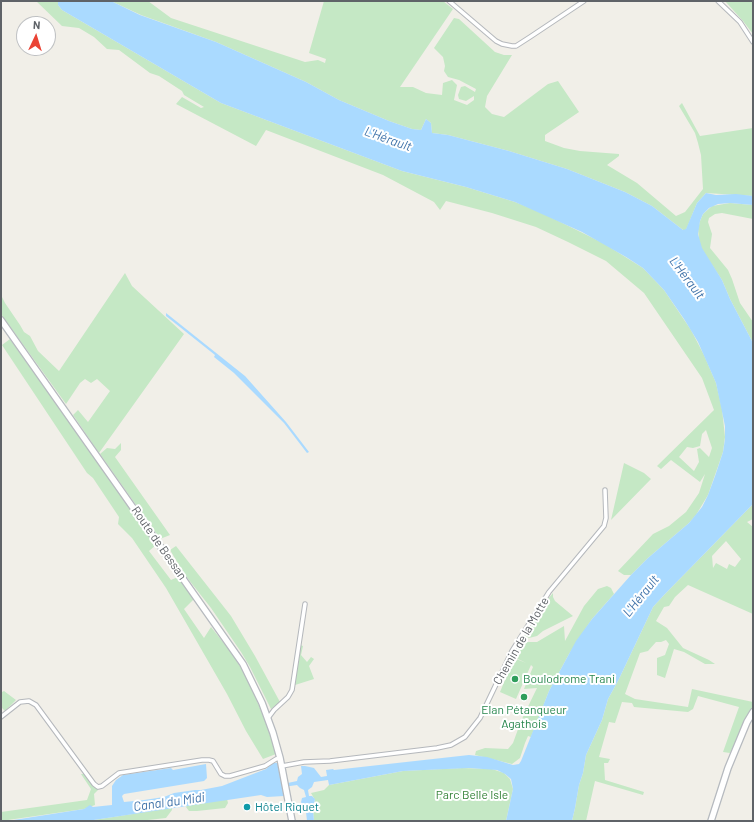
<!DOCTYPE html>
<html>
<head>
<meta charset="utf-8">
<style>
	body { margin:0 }
	#map { position:relative; width:754px; height:822px; overflow:hidden; background:#f1efe8; font-family:Barlow,sans-serif }
	canvas { display:block }
	.frame { position:absolute; inset:0; border:2px solid #5f6368; pointer-events:none }
	.north { position:absolute; left:16px; top:16px; width:40px; height:40px; box-sizing:border-box; background:#fff; border:1px solid #bfc1c3; border-radius:50%; rotate:4deg; font-size:11px; font-weight:700; line-height:16px; text-align:center; color:#5f6368 }
	.north::after { content:''; display:block; margin:auto; width:14px; height:18px; background:#ea4335; clip-path:polygon(50% 0,100% 100%,50% 72%,0 100%) }
</style>
</head>
<body>
<div id="map">
<canvas width="754" height="822"></canvas>
<div class="frame"></div>
<div class="north">N</div>
</div>
<script>
const g = document.querySelector('canvas').getContext('2d');
g.lineJoin = 'round';
function fill(path, color) { g.fillStyle = color; g.fill(path, 'evenodd'); }
const toPath = rows => new Path2D(rows.map(r => 'M' + r).join(''));
function strokePath(path, color, width, dash) { g.strokeStyle = color; g.lineWidth = width; g.lineCap = dash ? 'butt' : 'round'; g.setLineDash(dash || []); g.stroke(path); }
function drawText(font, color, halo, rows, align = 'center') {
  g.font = font + ' Barlow,sans-serif'; g.lineWidth = 4; g.setLineDash([]); g.textBaseline = 'middle'; g.strokeStyle = halo; g.fillStyle = color; for (const [text, x, y, turn = 0] of rows) {
    g.save(); g.translate(x, y); g.rotate((+turn || 0) * Math.PI / 180); g.textAlign = isNaN(turn) ? turn : align; if (halo) g.strokeText(text, 0, 0); g.fillText(text, 0, 0); g.restore();
  }
}
const green = toPath([
	[36,1,58,1,58,5,62,10,221,103,402,171,466,187,515,202,538,211,603,243,643,268,664,290,691,330,704,355,716,383,722,409,725,437,723,452,708,495,696,515,689,523,648,558,631,575,624,575,618,571,653,534,669,526,686,512,699,493,705,474,700,482,671,460,661,469,657,466,714,410,702,378,644,293,606,261,568,242,536,227,492,213,446,201,440,210,434,202,383,175,266,130,256,146,176,104,182,97,201,108,204,107,184,95,182,91,159,76,150,73,119,50,107,49,94,37,79,28,62,26],
	[706,430,712,448,709,457,700,448,697,449,699,462,694,471,679,457,687,447,693,448,700,446,702,434],
	[111,1,148,1,171,18,305,62,318,60,325,63,326,59,309,53,324,1,443,1,453,9,400,87,413,87,426,93,442,95,443,83,452,80,457,85,454,100,467,105,474,100,474,96,466,101,459,99,458,95,461,87,465,86,475,92,476,89,459,80,448,77,444,71,445,66,443,57,434,48,454,18,459,19,495,52,504,55,512,55,487,96,485,107,492,114,504,117,548,84,558,81,579,112,545,135,545,141,564,148,580,151,619,154,619,156,607,165,637,183,676,216,685,212,703,189,701,155,698,143,695,133,679,106,682,103,700,136,753,128,753,196,706,193,697,203,686,230,683,230,652,206,625,192,567,169,509,151,448,135,432,133,431,123,426,119,421,130,412,129,389,121,339,100,306,82,216,42,141,15],
	[725,1,753,1,753,34,743,21],
	[730,203,753,205,753,219,722,213,715,214,709,218,708,222,712,234,710,248,728,270,732,279,740,303,753,322,753,343,730,299,722,280,700,247,699,240,698,229,700,221,703,214,712,206],
	[125,273,132,286,184,334,99,453,73,415,78,410,88,422,110,391,97,379,91,383,85,379,80,383,66,404,1,314,1,295,5,303,20,325,24,332,30,336,38,351,59,371],
	[10,339,156,545,149,551,171,580,178,577,194,599,184,609,204,638,211,627,231,652,248,679,266,723,276,754,263,759,246,731,227,694,166,588,132,538,118,524,119,517,93,478,87,473,2,345],
	[121,443,121,450,115,457,170,535,160,539,100,454,107,448,115,449],
	[624,463,644,473,651,479,611,520],
	[753,504,753,519,747,522,753,527,753,614,688,585,675,597,669,606,664,607,656,621,667,628,683,648,709,660,715,664,705,664,684,652,674,649,665,678,657,675,657,658,665,655,669,644,666,640,661,642,656,642,648,651,640,653,625,694,635,699,688,707,692,689,753,702,753,708,742,727,730,753,723,752,739,707,698,696,693,709,688,712,634,707,632,703,622,702,615,723,609,722,599,757,610,759,608,763,604,763,605,780,644,792,643,795,595,781,586,821,572,821,575,808,579,785,583,773,586,755,602,720,608,699,618,681,653,607,664,595],
	[726,541,741,559,735,567,729,564,727,569,716,563,713,568,712,556],
	[176,546,231,616,255,656,280,702,271,709,250,667,241,652,211,608,185,575,170,550],
	[607,586,611,588,614,594,592,619,569,654,549,691,531,737,528,736,525,743,520,758,512,764,475,755,476,751,485,748,508,749,513,743,521,721,537,688,524,689,533,667,531,665,516,699,500,692,514,658,526,663,512,656,519,642,537,642,564,626,565,641,584,606,598,589],
	[553,593,553,597,555,601,573,616,543,631,537,636,529,638,523,636,542,606],
	[300,645,303,646,301,655,307,662,311,657,314,659,309,666,314,679,295,685],
	[1,691,2,692,4,691,16,700,5,711,1,707],
	[462,768,492,769,504,773,510,779,513,789,506,821,314,821,313,810,315,800,311,793,324,790,329,785,403,771],
	[81,774,86,774,98,787,98,790,94,794,95,805,84,809,1,821,1,812,87,800,91,789],
	[227,799,228,803,225,808,197,811,189,811,186,807,187,806],
	[172,808,172,810,166,818,139,821,87,821]
]);
const water = toPath([
	[58,1,111,1,140,15,216,42,306,82,339,100,389,121,412,129,421,130,426,119,431,123,432,133,448,135,509,151,567,169,625,192,652,206,683,230,686,229,697,203,706,193,716,195,736,194,753,196,753,205,730,203,718,204,709,208,703,214,700,221,698,234,702,248,722,280,730,299,753,343,753,504,664,595,653,607,618,681,608,699,602,720,586,755,583,773,579,785,575,808,572,821,506,821,513,789,511,779,505,774,497,770,469,768,403,771,329,785,328,780,314,782,312,787,308,790,309,796,312,796,315,799,313,810,314,821,307,821,306,812,301,802,302,798,306,797,304,790,300,788,297,785,283,787,284,796,267,797,261,795,87,821,7,821,84,809,90,805,93,807,112,805,112,786,116,780,123,775,171,768,173,770,206,764,207,778,204,781,124,794,122,796,124,802,144,800,164,797,174,793,195,790,201,790,222,786,266,769,273,763,278,763,283,784,297,781,298,777,302,774,301,766,305,766,314,768,321,777,327,776,326,770,333,769,334,770,469,755,487,757,513,765,519,764,521,761,549,691,576,641,592,619,631,575,648,558,689,523,702,507,708,495,715,476,723,452,725,439,725,426,716,383,698,342,684,319,664,290,643,268,626,257,582,232,515,202,466,187,402,171,221,103,62,10,58,5],
	[166,313,245,376,286,422,309,452,307,453,284,423,234,373,214,357,215,355,166,316]
]);
const street = toPath([
	[449,1,496,41,502,44,512,46,516,46,530,37,584,1],
	[718,1,740,22,753,42],
	[1,717,20,702,29,701,36,705,94,784,98,787,102,786,119,773,202,760,209,760,213,761,221,774,225,776,230,776,265,766,276,759,280,758],
	[268,718,274,710,288,697,292,690,305,604],
	[282,766,304,762,330,761,437,748,451,745,465,737,480,718,512,651,549,592,604,526,606,518,605,490]
]);
const secondary = toPath([
	[1,320,243,664,262,703,273,733,280,758,292,821],
	[711,821,728,768,747,722,753,712]
]);
const markers = [
	[515,679,4,"#2e9e5b"],
	[524,697,4,"#2e9e5b"],
	[247,807,4,"#0f9aa8"]
];
const streetNames = [
	["Route de Bessan",159,543,55],
	["Chemin de la Motte",521,641,-60]
];
const leisureNames = [
	["Boulodrome Trani",523,679],
	["Elan Pétanqueur",524,710,"center"],
	["Agathois",524,724,"center"]
];
const parkNames = [
	["Parc Belle Isle",472,795]
];
const cultureNames = [
	["Hôtel Riquet",255,807]
];
const waterNames = [
	["L'Hérault",388,139,20],
	["L'Hérault",687,278,53],
	["L'Hérault",641,596,-51],
	["Canal du Midi",169,802,-8]
];
fill(green, '#c5e8c5');
fill(water, '#aadaff');
strokePath(street, '#b5b8bc', 5.5);
strokePath(secondary, '#b6babf', 8);
strokePath(street, '#fff', 3.5);
strokePath(secondary, '#fff', 5.5);
for (const [x, y, r, color] of markers) { const dot = new Path2D(); dot.arc(x, y, r, 0, 2 * Math.PI); g.fillStyle = color; g.fill(dot); strokePath(dot, '#fff', 1.5); }
drawText('12px', '#5f6368', '#fff', streetNames);
drawText('12px', '#27864d', '#fff', leisureNames, 'left');
drawText('12px', '#348238', '#fff', parkNames);
drawText('12px', '#0d838f', '#fff', cultureNames, 'left');
drawText('italic 13px', '#4174aa', '#fff', waterNames);
</script>
</body>
</html>
